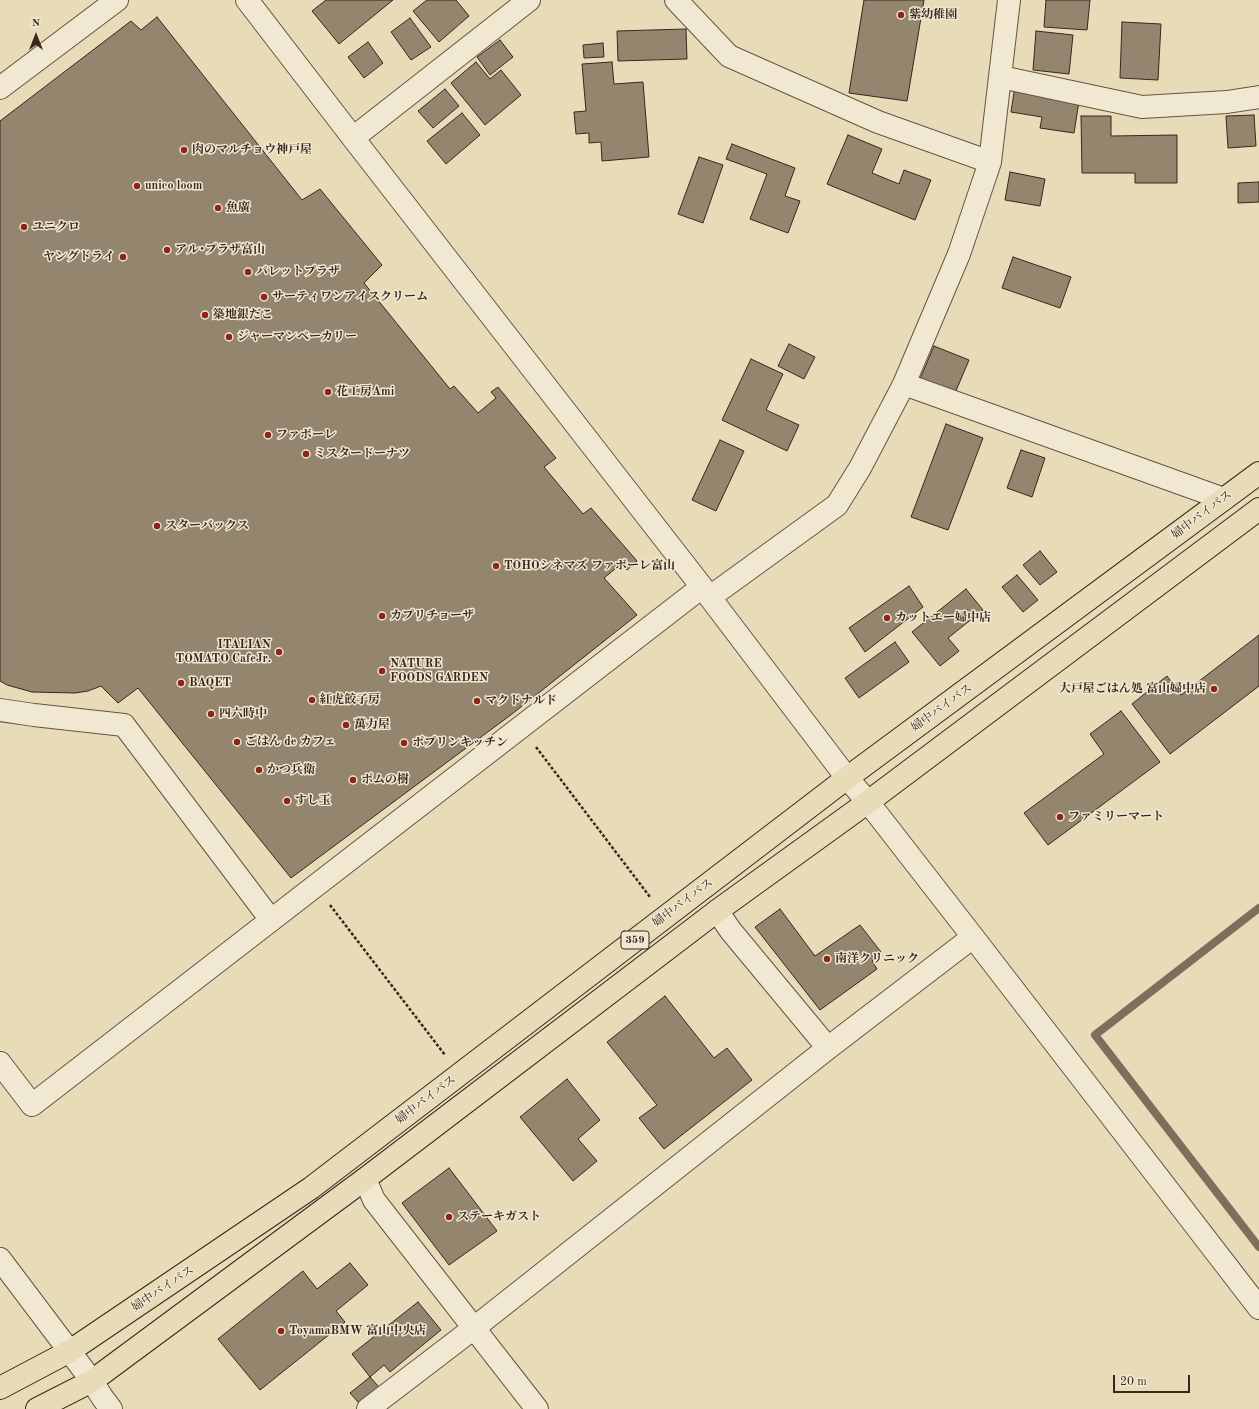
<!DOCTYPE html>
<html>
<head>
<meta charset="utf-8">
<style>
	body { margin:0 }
	#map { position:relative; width:1259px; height:1409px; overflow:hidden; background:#e8dcb8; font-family:"Old Standard TT",serif }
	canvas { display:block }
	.north { position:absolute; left:16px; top:16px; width:40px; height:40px; -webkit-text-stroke:3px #f0e8d1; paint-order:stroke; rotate:0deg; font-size:11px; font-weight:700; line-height:16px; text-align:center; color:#38261f }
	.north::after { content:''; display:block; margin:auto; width:14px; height:18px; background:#38261f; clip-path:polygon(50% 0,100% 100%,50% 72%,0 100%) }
	.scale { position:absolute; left:1113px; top:1375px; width:77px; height:18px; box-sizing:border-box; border:2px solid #38261f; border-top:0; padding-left:5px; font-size:12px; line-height:14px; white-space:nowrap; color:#38261f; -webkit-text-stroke:3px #f0e8d1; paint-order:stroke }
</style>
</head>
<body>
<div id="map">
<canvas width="1259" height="1409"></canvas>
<div class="north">N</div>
<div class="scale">20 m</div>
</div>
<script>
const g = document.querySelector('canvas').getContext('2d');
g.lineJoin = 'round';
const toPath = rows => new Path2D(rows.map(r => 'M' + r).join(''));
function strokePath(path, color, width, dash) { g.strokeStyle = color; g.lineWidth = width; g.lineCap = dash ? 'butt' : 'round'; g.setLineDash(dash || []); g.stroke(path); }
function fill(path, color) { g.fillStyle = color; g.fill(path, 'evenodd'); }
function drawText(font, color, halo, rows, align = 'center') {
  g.font = font + ' "Old Standard TT","Noto Serif JP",serif'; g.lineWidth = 3; g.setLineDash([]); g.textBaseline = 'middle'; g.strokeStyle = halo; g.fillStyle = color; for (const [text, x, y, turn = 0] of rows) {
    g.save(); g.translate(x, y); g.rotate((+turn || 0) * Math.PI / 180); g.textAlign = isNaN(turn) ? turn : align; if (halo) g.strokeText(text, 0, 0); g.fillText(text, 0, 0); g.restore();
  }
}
const stream = toPath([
	[1259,908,1095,1035,1259,1247]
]);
const building = toPath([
	[326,0,393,0,339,44,312,11,326,0],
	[427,0,456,0,469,16,439,42,413,11,427,0],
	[864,0,924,0,907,101,849,93,864,0],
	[1046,0,1090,0,1087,30,1044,27,1046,0],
	[157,17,302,200,320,189,382,265,364,283,450,389,454,386,478,413,496,398,491,392,498,387,556,458,544,467,583,514,591,508,637,561,627,570,621,564,604,578,637,615,512,714,291,878,138,688,118,703,101,686,88,691,75,693,32,692,7,685,0,681,0,121,131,21,141,30,157,17],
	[410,18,431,47,411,60,391,32,410,18],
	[1122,22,1161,24,1158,80,1120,78,1122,22],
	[686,29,687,59,618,61,617,31,686,29],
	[1036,31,1073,35,1069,74,1033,70,1036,31],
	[500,40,513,57,490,75,477,57,500,40],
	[368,42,383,63,364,78,348,57,368,42],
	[603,43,604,57,584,58,583,45,603,43],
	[476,62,490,79,501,70,521,95,485,125,451,83,476,62],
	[612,62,614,84,643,82,649,157,602,161,601,142,589,143,589,133,576,134,574,112,586,111,582,64,612,62],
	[1015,86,1080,95,1074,133,1040,128,1042,117,1011,112,1015,86],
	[445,89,459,106,433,128,418,111,445,89],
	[462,113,480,135,446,164,427,141,462,113],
	[1254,115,1256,146,1228,148,1226,116,1254,115],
	[1081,116,1111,116,1111,136,1177,135,1177,183,1135,183,1135,173,1082,173,1081,116],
	[848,135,882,149,872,173,899,184,904,170,931,180,915,220,827,184,848,135],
	[732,144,795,168,785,196,800,201,788,233,750,219,767,174,726,159,732,144],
	[699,157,723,165,703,223,678,214,699,157],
	[1010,172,1045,179,1040,206,1005,200,1010,172],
	[1259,182,1259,202,1238,203,1238,183,1259,182],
	[1013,257,1071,277,1060,308,1002,288,1013,257],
	[789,344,815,357,804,379,778,366,789,344],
	[934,346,969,360,955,393,920,379,934,346],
	[751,359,783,374,766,410,799,425,787,451,722,420,751,359],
	[946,424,983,438,948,530,911,517,946,424],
	[720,440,744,451,716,511,692,500,720,440],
	[1021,450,1045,458,1032,497,1007,488,1021,450],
	[1040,551,1057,572,1040,585,1023,565,1040,551],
	[1017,575,1038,600,1023,612,1002,587,1017,575],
	[909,586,923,607,865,652,849,628,909,586],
	[966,589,983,610,948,638,959,651,940,666,912,632,966,589],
	[1259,635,1259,686,1170,754,1132,704,1167,676,1181,695,1259,635],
	[895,642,909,662,859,698,845,678,895,642],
	[1121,711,1160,762,1048,845,1024,813,1104,754,1090,734,1121,711],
	[780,909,815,956,860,925,881,952,872,961,877,969,820,1010,755,927,780,909],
	[665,996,714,1058,727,1048,752,1080,664,1149,639,1118,657,1105,607,1042,665,996],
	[567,1079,600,1120,578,1139,597,1161,573,1181,520,1117,567,1079],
	[449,1168,497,1231,449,1265,402,1203,449,1168],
	[350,1263,368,1285,336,1311,345,1322,260,1390,218,1339,303,1271,317,1289,350,1263],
	[418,1302,441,1330,390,1372,384,1365,370,1377,352,1354,418,1302],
	[370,1377,379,1387,359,1403,350,1393,370,1377]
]);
const path = toPath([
	[536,747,650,897],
	[330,905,445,1055]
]);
const minor = toPath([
	[247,0,353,138,702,587,847,778,868,802,973,937,1259,1308],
	[676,0,729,56,878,122,990,162],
	[1001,77,1142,107,1227,102,1259,97],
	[0,88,117,0],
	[353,138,529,0],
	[904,384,1224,499],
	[710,597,837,505,860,468,904,384,959,254,990,162,1009,0],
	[0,710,34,715,124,725,271,920],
	[717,911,731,931,828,1048],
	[0,1063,32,1105,702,587],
	[365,1179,374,1200,537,1409],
	[0,1259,92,1381,102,1397,111,1409],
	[368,1409,474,1328,828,1048,973,937]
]);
const highway = toPath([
	[0,1388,70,1351,311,1188,847,778,1259,473],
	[37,1409,92,1381,365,1179,717,911,868,802,1259,509]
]);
const markers = [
	[901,15,4,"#8f2418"],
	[184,150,4,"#8f2418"],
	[137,186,4,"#8f2418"],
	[218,208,4,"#8f2418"],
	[24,227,4,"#8f2418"],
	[167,250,4,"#8f2418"],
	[123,257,4,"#8f2418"],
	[248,272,4,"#8f2418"],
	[264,297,4,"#8f2418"],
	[205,315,4,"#8f2418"],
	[229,337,4,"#8f2418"],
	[328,392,4,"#8f2418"],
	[268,435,4,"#8f2418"],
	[306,454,4,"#8f2418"],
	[157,526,4,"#8f2418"],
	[496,566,4,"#8f2418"],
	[382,616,4,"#8f2418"],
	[887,618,4,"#8f2418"],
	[279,652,4,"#8f2418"],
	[382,671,4,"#8f2418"],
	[181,683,4,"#8f2418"],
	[1214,689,4,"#8f2418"],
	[312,700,4,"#8f2418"],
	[477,701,4,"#8f2418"],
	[211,714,4,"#8f2418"],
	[346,725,4,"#8f2418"],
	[237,742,4,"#8f2418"],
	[404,743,4,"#8f2418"],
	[259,770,4,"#8f2418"],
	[353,780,4,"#8f2418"],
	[287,801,4,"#8f2418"],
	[1060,817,4,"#8f2418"],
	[827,959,4,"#8f2418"],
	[449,1217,4,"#8f2418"],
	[281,1331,4,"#8f2418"]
];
const shields = [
	[635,940,28]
];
const shieldNames = [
	["359",635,940]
];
const poiNames = [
	["紫幼稚園",909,15],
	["肉のマルチョウ神戸屋",192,150],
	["unico loom",145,186],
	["魚廣",226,208],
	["ユニクロ",32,227],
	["アル･プラザ富山",175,250],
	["ヤングドライ",115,257,"right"],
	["パレットプラザ",256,272],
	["サーティワンアイスクリーム",272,297],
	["築地銀だこ",213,315],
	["ジャーマンベーカリー",237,337],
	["花工房Ami",336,392],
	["ファボーレ",276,435],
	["ミスタードーナツ",314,454],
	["スターバックス",165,526],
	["TOHOシネマズ ファボーレ富山",504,566],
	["カプリチョーザ",390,616],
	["カットエー婦中店",895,618],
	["ITALIAN",271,645,"right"],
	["TOMATO CafeJr.",271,659,"right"],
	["NATURE",390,664],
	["FOODS GARDEN",390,678],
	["BAQET",189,683],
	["大戸屋ごはん処 富山婦中店",1206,689,"right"],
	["紅虎餃子房",320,700],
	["マクドナルド",485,701],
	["四六時中",219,714],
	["萬力屋",354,725],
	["ごはん de カフェ",245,742],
	["ポプリンキッチン",412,743],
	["かつ兵衛",267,770],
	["ポムの樹",361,780],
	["すし玉",295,801],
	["ファミリーマート",1068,817],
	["南洋クリニック",835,959],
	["ステーキガスト",457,1217],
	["ToyamaBMW 富山中央店",289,1331]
];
const streetNames = [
	["婦中バイパス",1202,515,-37],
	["婦中バイパス",942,708,-36],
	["婦中バイパス",683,903,-37],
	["婦中バイパス",426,1100,-37],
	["婦中バイパス",163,1289,-34]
];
strokePath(stream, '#7e6e5c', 8);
fill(building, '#94856f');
strokePath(building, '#38261f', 1);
strokePath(minor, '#645445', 24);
strokePath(highway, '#38261f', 24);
strokePath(path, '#38261f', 2.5, [3, 2]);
strokePath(minor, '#f0e8d1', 22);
strokePath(highway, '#e8dcb8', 22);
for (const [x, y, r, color] of markers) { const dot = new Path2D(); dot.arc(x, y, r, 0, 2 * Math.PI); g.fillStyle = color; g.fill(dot); strokePath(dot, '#f0e8d1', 1.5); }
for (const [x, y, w] of shields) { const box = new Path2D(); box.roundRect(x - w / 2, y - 9, w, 18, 3); g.fillStyle = '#f0e8d1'; g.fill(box); strokePath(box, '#38261f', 1); }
drawText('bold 11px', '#38261f', null, shieldNames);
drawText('bold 12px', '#38261f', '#f0e8d1', poiNames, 'left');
drawText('12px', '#38261f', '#f0e8d1', streetNames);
</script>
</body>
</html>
